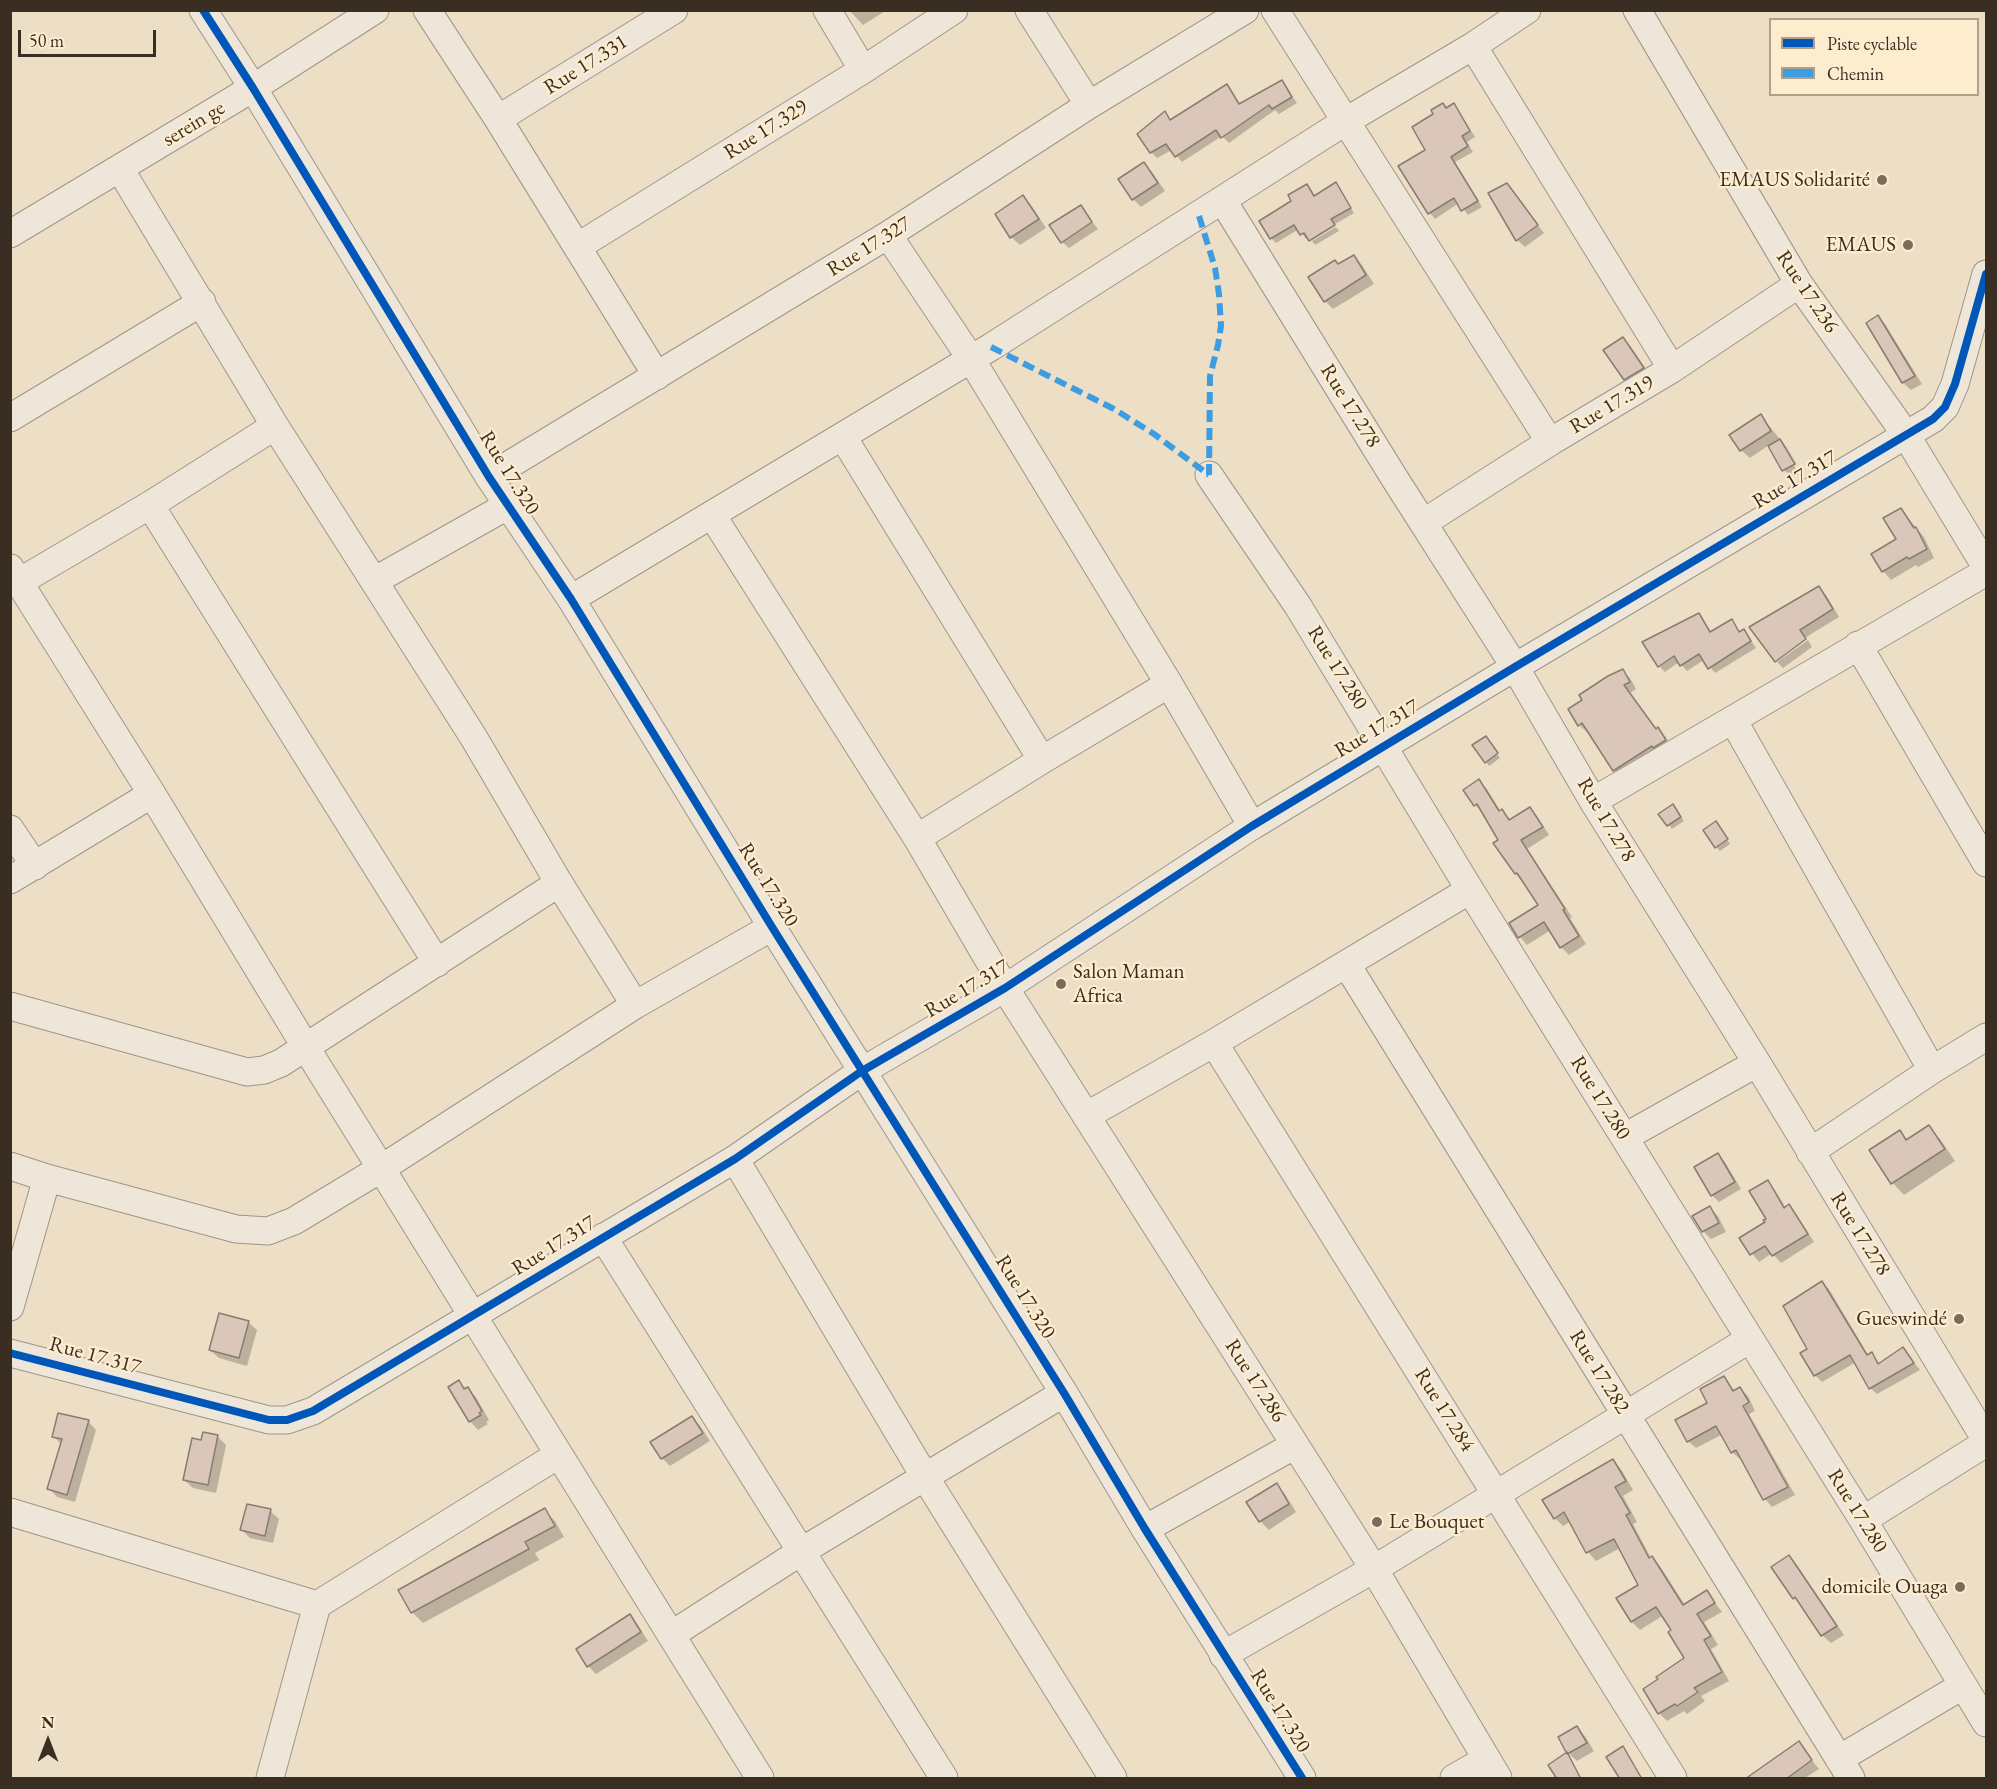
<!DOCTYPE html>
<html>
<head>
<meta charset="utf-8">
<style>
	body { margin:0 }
	#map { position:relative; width:1997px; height:1789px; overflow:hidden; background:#eddec6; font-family:"EB Garamond",serif }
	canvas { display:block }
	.frame { position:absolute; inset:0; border:12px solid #3a2e23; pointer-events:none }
	.legend { position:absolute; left:1769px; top:18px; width:210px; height:78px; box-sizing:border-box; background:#feeccf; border:2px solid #b0a08a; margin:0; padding:8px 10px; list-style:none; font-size:18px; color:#3a2e23 }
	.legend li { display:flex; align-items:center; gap:12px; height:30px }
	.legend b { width:30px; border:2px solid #b0a08a }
	.north { position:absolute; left:18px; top:1711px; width:60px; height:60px; -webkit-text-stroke:4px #feeccf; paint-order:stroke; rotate:0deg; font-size:16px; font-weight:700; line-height:24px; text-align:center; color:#3a2e23 }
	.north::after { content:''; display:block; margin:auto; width:21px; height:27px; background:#3a2e23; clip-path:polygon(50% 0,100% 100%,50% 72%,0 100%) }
	.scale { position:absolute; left:18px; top:30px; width:138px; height:27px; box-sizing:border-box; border:3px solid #3a2e23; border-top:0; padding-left:8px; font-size:18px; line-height:21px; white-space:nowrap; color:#3a2e23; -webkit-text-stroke:4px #feeccf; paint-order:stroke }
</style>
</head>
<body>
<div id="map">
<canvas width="1997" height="1789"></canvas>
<div class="frame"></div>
<ul class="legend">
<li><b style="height:8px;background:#0057b8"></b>Piste cyclable</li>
<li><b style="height:8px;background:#3e9de0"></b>Chemin</li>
</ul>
<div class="north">N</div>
<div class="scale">50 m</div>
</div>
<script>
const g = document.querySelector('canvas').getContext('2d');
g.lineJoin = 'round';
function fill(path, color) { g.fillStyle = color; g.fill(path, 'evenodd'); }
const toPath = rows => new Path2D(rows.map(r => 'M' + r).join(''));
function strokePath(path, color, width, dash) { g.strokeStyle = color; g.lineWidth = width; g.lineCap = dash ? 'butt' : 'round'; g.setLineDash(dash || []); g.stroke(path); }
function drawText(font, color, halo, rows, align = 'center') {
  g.font = font + ' "EB Garamond",serif'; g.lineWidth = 4.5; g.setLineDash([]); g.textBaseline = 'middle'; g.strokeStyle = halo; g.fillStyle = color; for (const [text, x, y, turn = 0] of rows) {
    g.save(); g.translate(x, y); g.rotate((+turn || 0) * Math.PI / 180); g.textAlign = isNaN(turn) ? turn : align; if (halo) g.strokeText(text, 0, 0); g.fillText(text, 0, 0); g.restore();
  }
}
const shadow = toPath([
	[849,10,887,10,863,25],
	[1282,82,1297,103,1279,114,1275,110,1229,143,1222,136,1182,162,1172,150,1157,158,1151,152,1165,113,1172,121,1227,86,1241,105],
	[1453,105,1459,111,1475,137,1467,142,1473,152,1455,162,1482,207,1468,215,1459,203,1435,219,1430,213,1400,166,1427,151,1447,109],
	[1144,164,1152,172,1165,191,1141,207,1133,199],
	[1335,184,1354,213,1310,239,1309,237,1306,239,1299,229,1276,243,1271,238,1261,221,1293,201,1306,186,1315,197],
	[1507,185,1544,233,1525,247,1517,240,1490,194],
	[1023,197,1031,205,1046,228,1020,245,1011,237],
	[1080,207,1098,229,1069,248,1062,242],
	[1336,227,1339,231,1315,245,1312,241],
	[1354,256,1362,265,1374,284,1333,309,1325,301,1339,266],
	[1878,317,1885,324,1922,384,1911,390,1903,383,1868,323],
	[1623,339,1631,347,1651,376,1633,387,1625,379],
	[1761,416,1788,449,1802,473,1792,478,1784,470,1769,445,1750,458,1741,450],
	[1784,448,1787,448,1800,470,1797,471],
	[1901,510,1924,537,1934,558,1918,567,1916,565,1891,580,1883,571,1898,540],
	[1818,588,1826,595,1839,617,1811,634,1775,660],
	[1699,615,1711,632,1732,621,1741,633,1743,631,1749,637,1756,648,1715,673,1704,660,1687,671,1679,662,1665,672,1659,666],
	[1808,640,1812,647,1783,668,1777,662],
	[1622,671,1630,678,1636,689,1630,693,1657,730,1665,736,1672,748,1621,778,1614,770,1589,731,1587,732,1579,725],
	[1489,742,1500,758,1489,766,1486,762],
	[1479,781,1487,789,1501,812,1511,820,1529,809,1537,816,1549,835,1527,849,1572,917,1570,918,1586,944,1569,955,1561,947,1551,930,1527,945,1520,937,1540,905,1516,874,1500,841,1483,813,1475,805],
	[1676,809,1684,821,1672,829,1660,814],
	[1719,827,1730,844,1720,851,1716,847],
	[1928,1127,1940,1139,1955,1161,1904,1195,1893,1183,1900,1132,1908,1140],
	[1718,1155,1725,1162,1741,1189,1719,1202,1712,1195],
	[1768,1182,1775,1190,1786,1208,1789,1206,1796,1214,1814,1242,1781,1263,1772,1253,1759,1262,1741,1239,1767,1223],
	[1710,1208,1718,1216,1726,1232,1711,1239,1703,1231],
	[1822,1283,1829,1289,1868,1355,1872,1354,1880,1364,1903,1349,1920,1370,1877,1394,1870,1388,1856,1362,1822,1382,1815,1375,1809,1350],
	[248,1322,257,1330,247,1366,219,1358,210,1350],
	[1724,1378,1735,1391,1740,1389,1748,1396,1755,1411,1749,1414,1795,1495,1772,1507,1765,1499,1742,1458,1740,1459,1732,1452,1723,1434,1696,1448,1688,1441],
	[459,1382,476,1397,489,1420,486,1422,488,1424,478,1430,470,1421],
	[692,1418,700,1426,710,1441,670,1466,662,1458],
	[88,1421,96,1430,75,1502,57,1497,49,1488,62,1445,54,1437],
	[218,1437,226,1445,216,1493,193,1488,184,1480,202,1442],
	[1613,1461,1621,1469,1633,1490,1623,1496,1637,1522,1633,1524,1651,1558,1660,1566,1685,1605,1707,1592,1722,1612,1704,1622,1718,1645,1711,1649,1729,1681,1701,1696,1705,1701,1687,1714,1684,1711,1667,1721,1659,1713,1686,1659,1673,1631,1664,1615,1640,1630,1632,1622,1618,1598,1640,1585,1620,1548,1596,1561,1588,1552,1571,1521,1563,1526,1555,1518],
	[1277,1485,1285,1494,1296,1512,1269,1530,1260,1521,1248,1503],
	[544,1510,555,1521,564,1537,535,1553,539,1560,423,1623,412,1612],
	[270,1511,279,1519,273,1543,250,1538,242,1530],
	[1789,1557,1797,1565,1844,1635,1831,1643,1822,1635,1803,1606,1794,1598],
	[629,1616,638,1625,648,1641,596,1674,588,1666],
	[1577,1728,1585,1736,1594,1751,1577,1761,1568,1753],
	[1798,1743,1819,1769,1805,1778,1764,1778]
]);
const building = toPath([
	[1282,80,1292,97,1272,109,1269,105,1221,138,1216,130,1175,157,1166,144,1150,153,1137,134,1165,111,1170,120,1227,84,1239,104,1282,80],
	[1443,103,1446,108,1454,103,1470,131,1462,136,1468,146,1451,157,1478,201,1461,211,1454,198,1428,214,1398,166,1425,150,1412,127,1433,114,1431,110,1443,103],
	[1144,162,1158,183,1132,200,1118,179,1144,162],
	[1336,182,1351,208,1331,219,1335,225,1309,241,1304,233,1300,235,1294,225,1270,239,1259,221,1291,201,1288,195,1307,184,1314,196,1336,182],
	[1507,183,1538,225,1516,241,1488,193,1507,183],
	[1023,195,1039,219,1010,238,995,214,1023,195],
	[1081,205,1092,222,1061,243,1049,225,1081,205],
	[1354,255,1366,275,1324,302,1308,277,1335,260,1338,264,1354,255],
	[1878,315,1915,376,1902,383,1866,323,1878,315],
	[1623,337,1644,368,1624,380,1603,350,1623,337],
	[1761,414,1771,431,1740,451,1729,435,1761,414],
	[1780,439,1795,464,1782,471,1768,446,1780,439],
	[1901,508,1914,528,1916,527,1927,549,1909,559,1907,557,1882,572,1871,554,1896,539,1883,518,1901,508],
	[1819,586,1833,609,1800,630,1806,639,1775,662,1749,627,1819,586],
	[1699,613,1710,632,1732,619,1739,632,1744,629,1751,641,1708,669,1699,654,1680,666,1674,656,1658,667,1642,642,1699,613],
	[1623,669,1630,682,1624,685,1656,729,1658,727,1666,740,1653,748,1652,746,1613,771,1582,723,1578,726,1568,709,1582,700,1579,695,1608,676,1623,669],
	[1486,736,1498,753,1485,763,1472,745,1486,736],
	[1479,779,1499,811,1502,809,1509,820,1530,807,1543,827,1521,840,1565,909,1563,910,1579,936,1560,948,1544,922,1518,938,1509,923,1538,905,1517,873,1515,874,1493,843,1498,840,1477,804,1474,806,1463,790,1479,779],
	[1673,804,1681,817,1667,826,1658,814,1673,804],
	[1716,821,1728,839,1715,848,1703,830,1716,821],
	[1929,1125,1945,1149,1891,1184,1869,1150,1900,1130,1906,1140,1929,1125],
	[1718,1153,1735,1182,1711,1196,1694,1167,1718,1153],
	[1768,1180,1784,1208,1789,1204,1808,1234,1772,1256,1765,1246,1750,1255,1739,1238,1765,1222,1763,1220,1766,1219,1749,1191,1768,1180],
	[1710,1206,1719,1223,1702,1232,1692,1216,1710,1206],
	[1822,1281,1867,1355,1872,1352,1878,1364,1903,1347,1914,1363,1869,1389,1850,1355,1814,1376,1800,1353,1807,1349,1783,1306,1822,1281],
	[219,1313,249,1321,239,1358,209,1350,219,1313],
	[1724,1376,1733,1391,1740,1387,1749,1402,1743,1406,1788,1487,1763,1500,1736,1450,1731,1453,1716,1426,1687,1442,1675,1420,1707,1403,1700,1389,1724,1376],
	[459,1380,464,1389,468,1387,482,1411,479,1413,481,1415,469,1422,448,1387,459,1380],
	[58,1413,89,1420,67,1495,47,1489,62,1439,52,1437,58,1413],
	[692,1416,703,1433,661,1459,650,1442,692,1416],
	[203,1432,218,1435,208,1485,183,1480,192,1438,201,1440,203,1432],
	[1613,1459,1626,1481,1615,1487,1630,1513,1626,1515,1649,1558,1652,1556,1683,1605,1707,1590,1715,1603,1697,1614,1711,1636,1704,1640,1722,1672,1694,1688,1698,1692,1677,1706,1675,1704,1658,1714,1643,1689,1658,1679,1656,1677,1684,1658,1668,1632,1671,1630,1656,1607,1631,1622,1616,1598,1638,1585,1614,1539,1586,1553,1564,1512,1554,1519,1542,1500,1613,1459],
	[1277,1483,1289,1504,1259,1522,1246,1502,1277,1483],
	[247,1504,271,1509,265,1536,240,1530,247,1504],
	[545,1508,555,1526,525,1542,529,1549,411,1613,398,1590,545,1508],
	[1789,1555,1837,1626,1821,1636,1795,1597,1793,1599,1771,1567,1789,1555],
	[630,1614,641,1632,587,1667,576,1649,630,1614],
	[1577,1726,1587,1743,1567,1754,1558,1737,1577,1726],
	[1799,1741,1812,1760,1786,1779,1745,1779,1799,1741],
	[1623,1746,1642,1779,1620,1779,1606,1757,1623,1746],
	[1567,1752,1581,1779,1557,1779,1548,1765,1567,1752]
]);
const minor = toPath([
	[203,10,253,88,489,477,571,599,772,927,1064,1393,1145,1529,1302,1778],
	[427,10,498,119,657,376],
	[827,10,863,70],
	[1029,10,1089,105],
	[1275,10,1550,442],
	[1637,10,1799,284,1906,435,1986,567],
	[1473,46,1672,369],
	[498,119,674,10],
	[120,169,275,426,474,738,559,883,635,1005],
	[1223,201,1395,479,1515,667,1593,801,1757,1063,1986,1440],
	[10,234,253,88,375,10],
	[888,235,971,359,1169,684,1252,826],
	[577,247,863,70,954,10],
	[10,418,202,302],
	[843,437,1042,760],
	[1209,475,1298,606,1470,890,1863,1520,1986,1723],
	[489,477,888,235,1089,105,1245,10],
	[150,505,437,963],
	[712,515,917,838,1005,988,1374,1569,1498,1778],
	[1423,523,1550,442,1672,369,1799,284],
	[10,568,152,794,305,1046,760,1778],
	[374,581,507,506],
	[19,582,150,505,275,426],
	[571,599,991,347,1346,121,1473,46,1527,10],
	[1858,645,1986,863],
	[1733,720,1932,1070],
	[1593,801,1986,572],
	[10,829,35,866],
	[917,838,1042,760,1169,684],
	[10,880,152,794],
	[1347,965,1851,1778],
	[10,1006,247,1072,264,1070,281,1063,559,883],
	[1214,1043,1673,1778],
	[1086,1116,1214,1043,1470,890],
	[1625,1137,1757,1063],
	[1810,1152,1932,1070,1986,1037],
	[735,1159,925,1477,1113,1778],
	[10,1166,47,1178,236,1229,268,1231,294,1221,382,1168,635,1005,772,927],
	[603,1237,944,1778],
	[10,1307,47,1178],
	[10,1353,269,1420,287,1420,313,1411,735,1159,862,1071,1005,988,1252,826,1515,667,1933,419,1945,407,1955,384,1986,274],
	[10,1512,317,1605],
	[1863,1520,1986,1443],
	[1145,1529,1295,1445],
	[671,1635,802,1551,1064,1393],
	[1223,1655,1374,1569,1750,1339],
	[1839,1759,1962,1686],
	[270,1778,317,1605,558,1455],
	[1454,1778,1487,1759]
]);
const quiet = toPath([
	[1199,216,1215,268,1219,294,1221,326,1218,345,1210,376,1209,475],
	[991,347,1114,409,1154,434,1209,475]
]);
const cycleway = toPath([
	[203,10,253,88,489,477,571,599,772,927,1064,1393,1145,1529,1302,1778],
	[10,1353,269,1420,287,1420,313,1411,735,1159,862,1071,1005,988,1252,826,1515,667,1933,419,1945,407,1955,384,1986,274]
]);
const markers = [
	[1882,180,6,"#796c5c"],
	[1908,245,6,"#796c5c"],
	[1061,984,6,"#796c5c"],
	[1959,1319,6,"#796c5c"],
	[1377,1522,6,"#796c5c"],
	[1960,1587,6,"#796c5c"]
];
const streetNames = [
	["Rue 17.331",586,65,-32],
	["serein ge",194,124,-31],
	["Rue 17.329",766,130,-32],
	["Rue 17.327",869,247,-32],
	["Rue 17.236",1807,292,56],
	["Rue 17.319",1612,405,-31],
	["Rue 17.278",1350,406,58],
	["Rue 17.320",509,473,58],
	["Rue 17.317",1795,480,-31],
	["Rue 17.280",1337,668,58],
	["Rue 17.317",1377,729,-31],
	["Rue 17.278",1606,820,59],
	["Rue 17.320",768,885,58],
	["Rue 17.317",967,989,-31],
	["Rue 17.280",1600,1098,58],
	["Rue 17.278",1860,1234,58],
	["Rue 17.317",554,1246,-32],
	["Rue 17.320",1025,1297,58],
	["Rue 17.317",95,1356,15],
	["Rue 17.282",1599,1372,58],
	["Rue 17.286",1255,1381,57],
	["Rue 17.284",1444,1410,58],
	["Rue 17.280",1857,1511,58],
	["Rue 17.320",1280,1711,58]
];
const poiNames = [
	["EMAUS Solidarité",1870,180],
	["EMAUS",1896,245],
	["Salon Maman",1073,972,"left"],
	["Africa",1073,996,"left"],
	["Gueswindé",1947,1319],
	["Le Bouquet",1389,1522,"left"],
	["domicile Ouaga",1948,1587]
];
fill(shadow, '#0003');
fill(building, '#dbc7b9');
strokePath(building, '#877d70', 1.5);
strokePath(minor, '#9f9587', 29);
strokePath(minor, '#efe6da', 27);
strokePath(quiet, '#3e9de0', 6, [12, 6]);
strokePath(cycleway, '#0057b8', 8);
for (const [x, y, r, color] of markers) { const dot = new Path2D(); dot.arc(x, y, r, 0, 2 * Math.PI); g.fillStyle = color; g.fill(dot); strokePath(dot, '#feeccf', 2); }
drawText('21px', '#3a2e23', '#feeccf', streetNames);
drawText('21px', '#3a2e23', '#feeccf', poiNames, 'right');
</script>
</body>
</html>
